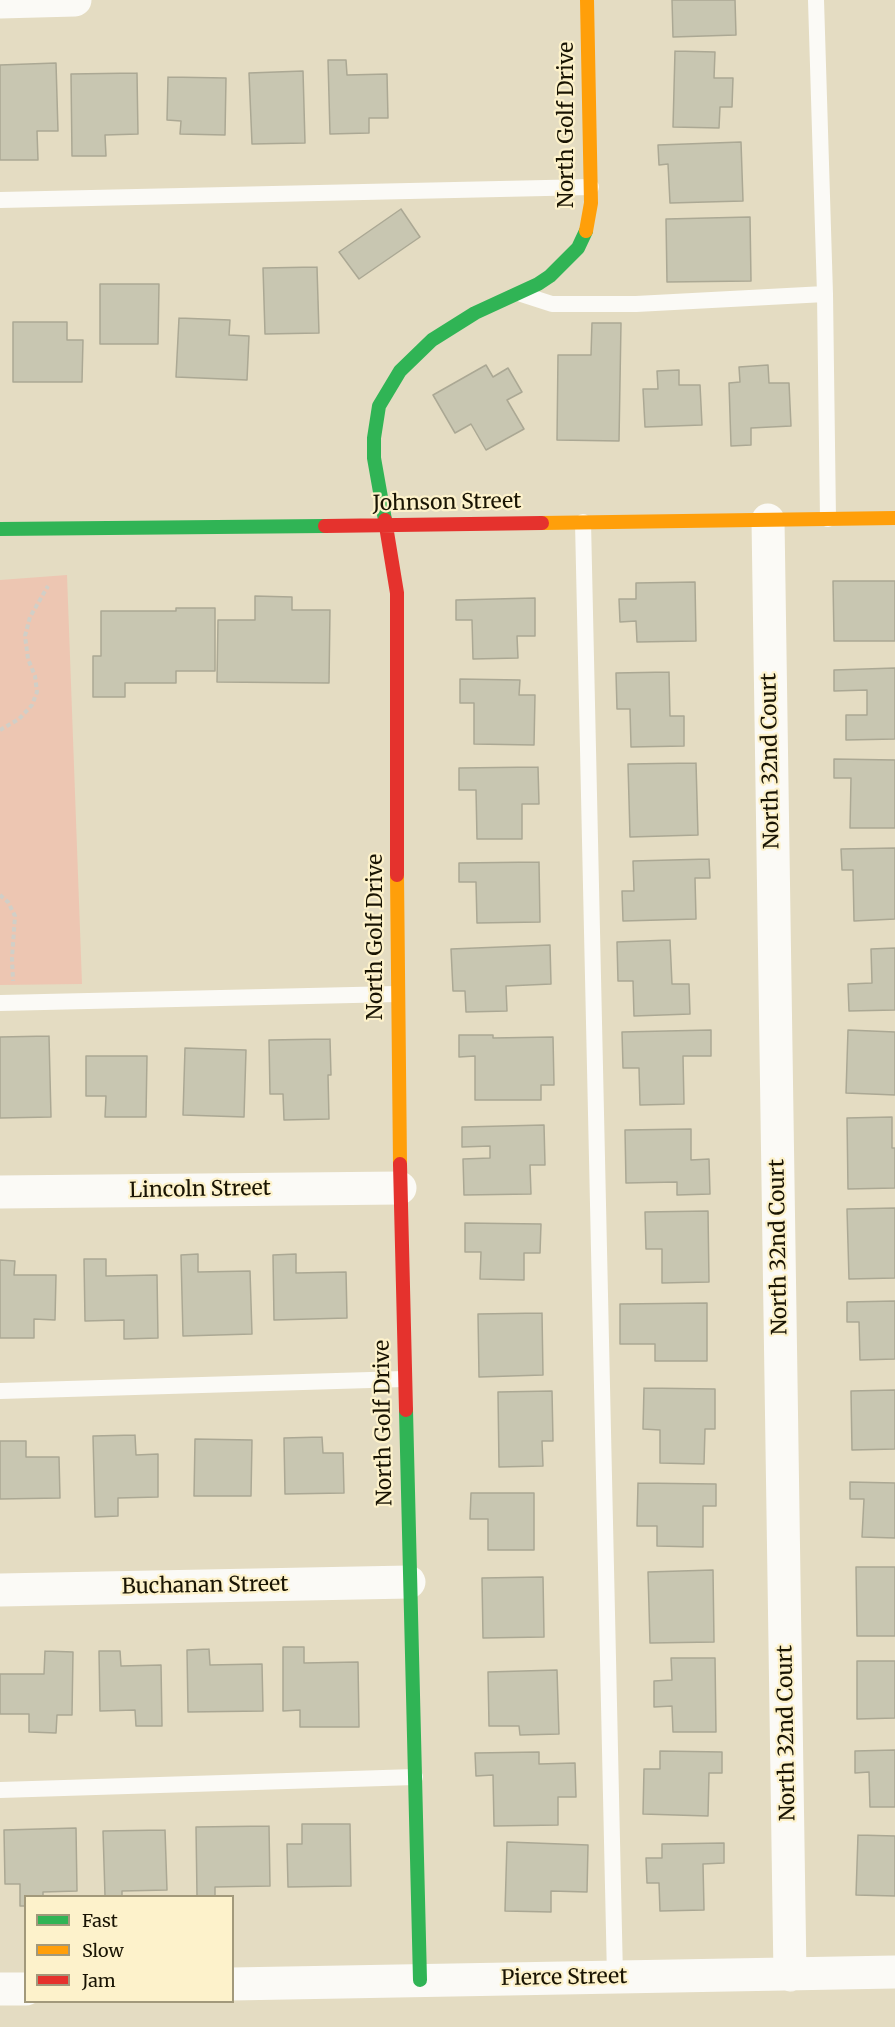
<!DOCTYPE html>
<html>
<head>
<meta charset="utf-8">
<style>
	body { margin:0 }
	#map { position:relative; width:895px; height:2027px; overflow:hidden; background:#e4dcc2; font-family:Merriweather,serif }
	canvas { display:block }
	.legend { position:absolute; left:24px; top:1895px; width:210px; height:108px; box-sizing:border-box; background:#fdf2cb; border:2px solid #a2997b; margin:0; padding:8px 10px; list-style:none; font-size:18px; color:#191403 }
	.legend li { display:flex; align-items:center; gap:12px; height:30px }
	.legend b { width:30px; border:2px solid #a2997b }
</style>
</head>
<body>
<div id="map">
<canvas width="895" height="2027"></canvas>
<ul class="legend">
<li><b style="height:8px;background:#30b455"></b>Fast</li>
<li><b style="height:8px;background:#ff9f0a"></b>Slow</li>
<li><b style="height:8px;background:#e5322d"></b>Jam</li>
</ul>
</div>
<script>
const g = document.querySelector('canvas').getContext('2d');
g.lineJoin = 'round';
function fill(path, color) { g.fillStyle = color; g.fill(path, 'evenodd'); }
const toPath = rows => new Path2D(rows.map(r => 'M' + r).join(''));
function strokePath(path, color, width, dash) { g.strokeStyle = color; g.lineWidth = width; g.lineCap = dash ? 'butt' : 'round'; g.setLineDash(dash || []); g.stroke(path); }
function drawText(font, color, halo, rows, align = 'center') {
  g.font = font + ' Merriweather,serif'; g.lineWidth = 4.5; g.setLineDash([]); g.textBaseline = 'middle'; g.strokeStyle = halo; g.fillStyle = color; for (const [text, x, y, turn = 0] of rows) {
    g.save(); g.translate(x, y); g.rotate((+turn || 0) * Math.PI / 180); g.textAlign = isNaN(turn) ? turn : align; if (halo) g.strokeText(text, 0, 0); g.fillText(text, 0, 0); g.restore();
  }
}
const green = toPath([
	[67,575,82,984,0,985,0,580]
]);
const building = toPath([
	[672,0,735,0,736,35,673,37,672,0],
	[675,51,715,52,714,78,733,78,732,107,720,107,719,128,673,127,675,51],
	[328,60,346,60,347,75,387,74,388,118,369,118,369,133,330,134,328,60],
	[56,63,58,131,37,131,38,160,0,160,0,65,56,63],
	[303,71,305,143,252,144,249,73,303,71],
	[137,73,138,134,105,135,106,156,72,156,71,74,137,73],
	[168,77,226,78,225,135,180,134,181,121,167,120,168,77],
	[741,142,743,201,670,203,668,164,659,165,658,145,741,142],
	[401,209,420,237,359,279,339,252,401,209],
	[750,217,751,281,667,282,666,219,750,217],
	[317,267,319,333,265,334,263,268,317,267],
	[100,284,159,284,158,344,100,344,100,284],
	[179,318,230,320,229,335,249,336,247,380,176,377,179,318],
	[13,322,67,322,67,340,83,340,82,382,13,382,13,322],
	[592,323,621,323,619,441,557,440,558,355,591,355,592,323],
	[486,365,493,377,508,368,522,392,507,400,524,429,486,450,471,424,455,433,433,395,486,365],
	[768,365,769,383,789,383,791,426,751,428,751,445,731,446,729,383,740,382,739,367,768,365],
	[679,370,679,385,700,385,702,425,645,427,643,389,658,389,657,371,679,370],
	[833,581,895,581,895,641,834,641,833,581],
	[695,582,696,641,637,642,636,621,620,622,619,599,636,599,636,583,695,582],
	[255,596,292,597,292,610,330,610,329,683,217,682,218,620,255,620,255,596],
	[535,598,535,636,517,636,518,658,473,659,472,620,456,620,456,600,535,598],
	[176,608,215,608,215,671,176,671,176,683,125,683,125,697,93,697,93,656,101,656,101,611,176,611,176,608],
	[895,668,895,739,846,740,846,715,867,715,867,690,834,691,834,670,895,668],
	[669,672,670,716,684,716,684,746,631,747,630,709,617,709,616,673,669,672],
	[460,679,520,680,519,695,535,695,534,745,474,744,474,703,460,703,460,679],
	[834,759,895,760,895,828,850,828,851,778,834,778,834,759],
	[696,763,698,835,630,837,628,764,696,763],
	[538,767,539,804,522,804,522,839,477,839,476,790,459,790,459,768,538,767],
	[895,848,895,919,854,921,853,870,842,870,841,849,895,848],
	[709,859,710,878,695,878,696,919,623,921,622,891,634,891,633,861,709,859],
	[539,862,540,922,477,923,476,882,459,882,459,863,539,862],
	[670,940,672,984,689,984,690,1014,634,1016,633,981,618,981,617,942,670,940],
	[550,945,551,984,506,986,507,1011,466,1012,465,991,453,991,451,949,550,945],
	[895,948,895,1010,849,1011,848,984,872,983,871,949,895,948],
	[711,1030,711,1056,683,1056,684,1104,640,1105,639,1068,623,1068,622,1032,711,1030],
	[848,1030,895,1032,895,1095,846,1093,848,1030],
	[459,1035,493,1035,493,1038,553,1037,554,1085,541,1085,541,1100,475,1100,475,1056,459,1057,459,1035],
	[49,1036,51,1117,0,1118,0,1037,49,1036],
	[330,1039,331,1075,328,1075,329,1119,284,1120,283,1094,270,1094,269,1040,330,1039],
	[185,1048,246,1050,244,1117,183,1115,185,1048],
	[86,1056,147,1056,146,1117,105,1117,106,1096,86,1096,86,1056],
	[892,1117,892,1148,895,1148,895,1188,848,1189,847,1118,892,1117],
	[544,1125,545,1165,530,1165,531,1194,464,1195,463,1159,490,1158,490,1146,462,1147,462,1127,544,1125],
	[691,1129,691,1160,709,1159,710,1194,677,1195,677,1182,626,1183,625,1130,691,1129],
	[895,1208,895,1278,849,1279,847,1209,895,1208],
	[708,1211,709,1282,662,1283,662,1249,646,1249,645,1212,708,1211],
	[465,1223,541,1224,540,1253,524,1253,524,1280,480,1279,481,1252,465,1252,465,1223],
	[198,1254,198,1272,250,1271,252,1334,183,1336,181,1255,198,1254],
	[296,1254,296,1273,346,1272,347,1318,274,1320,273,1255,296,1254],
	[84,1259,106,1259,106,1276,157,1275,158,1338,124,1339,124,1320,85,1321,84,1259],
	[0,1260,15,1261,14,1275,56,1275,55,1320,34,1319,34,1338,0,1338,0,1260],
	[895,1301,895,1359,860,1360,859,1322,847,1322,847,1302,895,1301],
	[707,1303,707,1361,655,1361,655,1344,620,1344,620,1304,707,1303],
	[542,1313,543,1375,479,1377,478,1314,542,1313],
	[644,1388,715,1389,715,1429,705,1429,704,1464,660,1463,660,1430,643,1429,644,1388],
	[895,1390,895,1449,852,1450,851,1391,895,1390],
	[552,1391,553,1441,542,1441,543,1466,499,1467,498,1392,552,1391],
	[135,1435,136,1455,158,1454,158,1497,118,1498,118,1516,95,1517,93,1436,135,1435],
	[322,1437,323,1453,343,1453,344,1493,285,1494,284,1438,322,1437],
	[195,1439,252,1440,251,1496,194,1496,195,1439],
	[0,1441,26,1441,26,1457,59,1457,60,1498,0,1499,0,1441],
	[850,1482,895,1483,895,1538,862,1537,864,1499,850,1499,850,1482],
	[638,1483,716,1484,716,1506,703,1506,703,1547,657,1546,657,1526,637,1526,638,1483],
	[471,1493,534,1493,534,1550,488,1550,488,1519,470,1519,471,1493],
	[856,1567,895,1567,895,1636,857,1636,856,1567],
	[713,1570,714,1642,650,1643,648,1572,713,1570],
	[543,1577,544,1637,483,1638,482,1578,543,1577],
	[283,1647,304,1647,304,1663,358,1662,359,1727,300,1727,300,1710,283,1711,283,1647],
	[209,1649,210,1665,262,1664,263,1711,188,1712,187,1650,209,1649],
	[45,1651,73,1652,72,1715,57,1715,56,1733,29,1732,29,1714,0,1714,0,1674,44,1674,45,1651],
	[99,1651,120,1651,121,1666,161,1665,162,1726,136,1726,135,1710,100,1711,99,1651],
	[671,1658,715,1658,716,1732,673,1732,672,1706,654,1707,654,1681,672,1680,671,1658],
	[857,1661,895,1661,895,1718,857,1719,857,1661],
	[557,1670,559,1734,520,1735,519,1726,489,1726,488,1672,557,1670],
	[895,1750,895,1807,870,1807,869,1772,855,1773,855,1751,895,1750],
	[660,1751,722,1752,722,1773,709,1773,708,1816,643,1814,644,1769,660,1769,660,1751],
	[539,1752,539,1764,575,1763,576,1797,558,1797,558,1825,494,1826,493,1775,476,1776,475,1753,539,1752],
	[302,1824,350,1824,351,1886,288,1887,287,1844,302,1844,302,1824],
	[269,1826,270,1886,215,1887,215,1896,197,1896,196,1827,269,1826],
	[76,1828,77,1891,43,1892,43,1896,26,1896,26,1906,20,1906,20,1884,5,1884,4,1830,76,1828],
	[165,1830,167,1890,122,1891,122,1896,105,1896,103,1831,165,1830],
	[858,1835,895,1836,895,1896,856,1895,858,1835],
	[507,1842,588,1845,587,1892,551,1891,551,1912,505,1911,507,1842],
	[724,1843,724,1863,703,1864,704,1910,660,1911,659,1883,647,1883,646,1858,662,1858,662,1844,724,1843]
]);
const path = toPath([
	[0,730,19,719,32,705,37,692,35,676,28,659,25,636,30,617,48,586],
	[0,895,8,902,15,916,12,958,13,981]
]);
const lane = toPath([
	[816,0,825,294,828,519],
	[0,200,591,187],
	[521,294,552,304,636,304,825,294],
	[583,522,615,1977],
	[0,1003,397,994],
	[0,1391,404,1379],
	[0,1790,415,1777]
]);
const street = toPath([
	[0,2,75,0],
	[768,520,790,1975],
	[0,1192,400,1188],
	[0,1590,409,1582],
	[232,1984,895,1972],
	[0,1989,26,1989]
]);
const fast = toPath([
	[385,520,374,458,374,438,379,406,400,371,432,340,475,313,538,284,550,276,578,248,586,231],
	[0,529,325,526],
	[406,1410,420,1980]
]);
const slow = toPath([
	[586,231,591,203,587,0],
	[542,523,895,518],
	[397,875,400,1164]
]);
const jam = toPath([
	[385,520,397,593,397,875],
	[325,526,542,523],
	[400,1164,406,1410]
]);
const streetNames = [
	["North Golf Drive",567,125,-90],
	["Johnson Street",447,503,-1],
	["North 32nd Court",771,761,-91],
	["North Golf Drive",376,937,-90],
	["Lincoln Street",200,1190,-1],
	["North 32nd Court",779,1247,-91],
	["North Golf Drive",384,1423,-91],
	["Buchanan Street",205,1586,-1],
	["North 32nd Court",787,1733,-91],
	["Pierce Street",564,1978,-1]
];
fill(green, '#edc6b2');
fill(building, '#c8c6b1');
strokePath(building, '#aba894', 1.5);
strokePath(path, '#d1cfc7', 4, [4.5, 3]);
strokePath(lane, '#fbfaf6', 16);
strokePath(street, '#fbfaf6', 33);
strokePath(fast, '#30b455', 14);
strokePath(slow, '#ff9f0a', 14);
strokePath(jam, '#e5322d', 14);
drawText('21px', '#191403', '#fdf2cb', streetNames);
</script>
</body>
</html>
